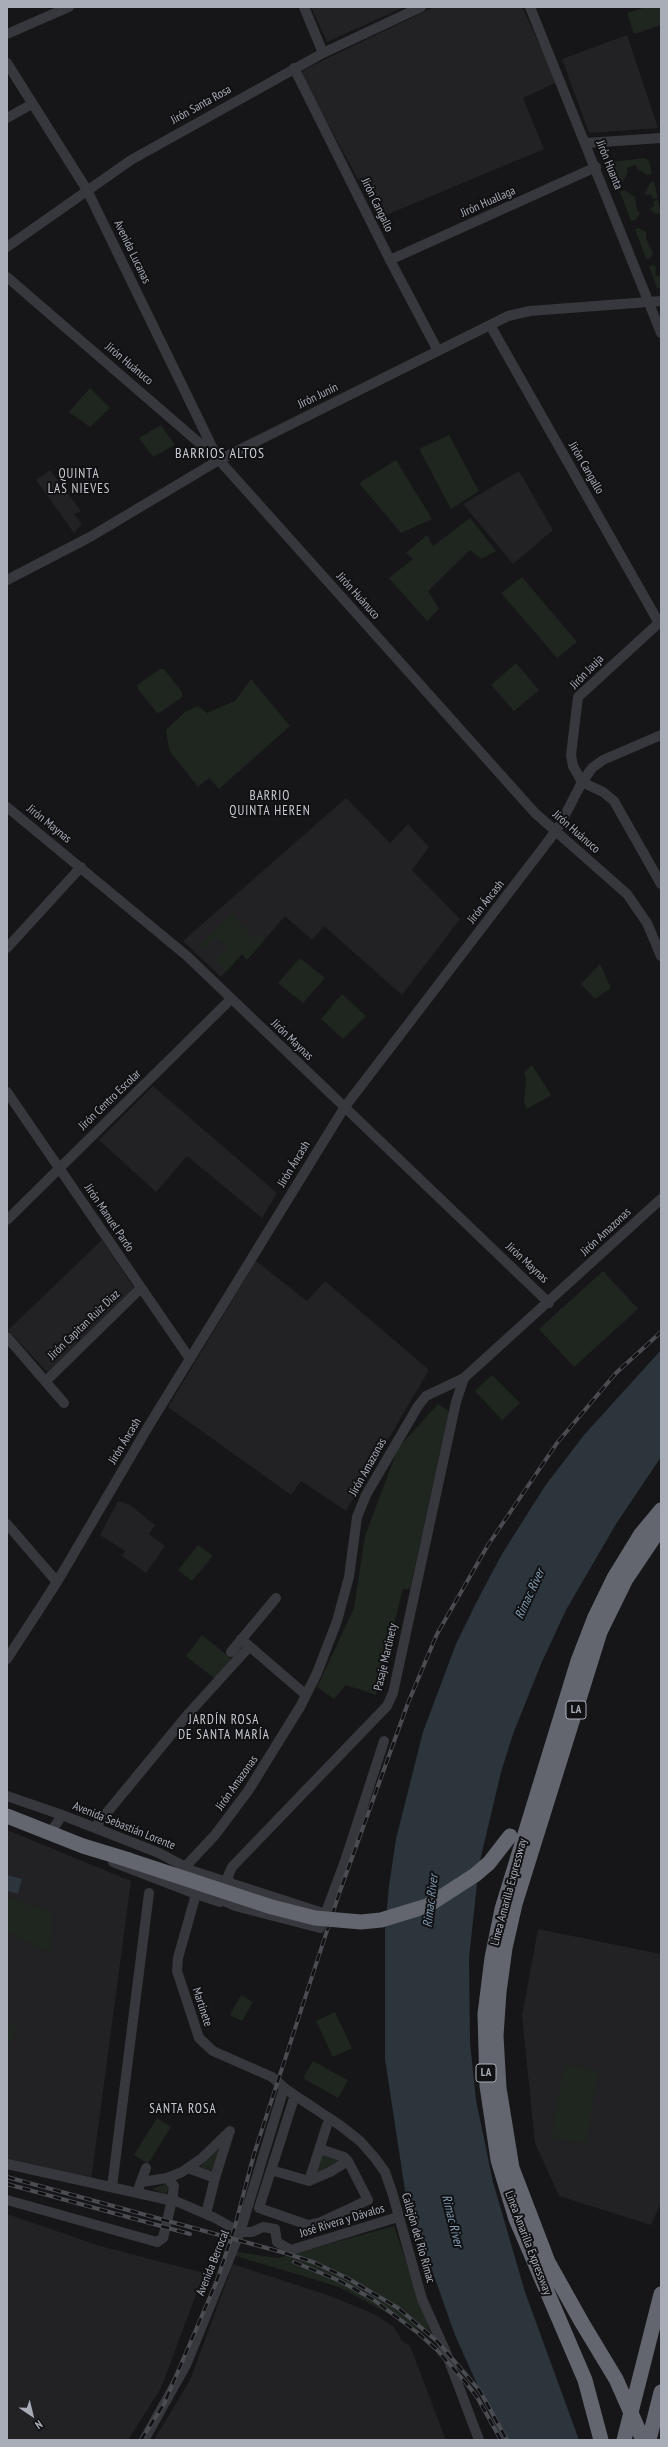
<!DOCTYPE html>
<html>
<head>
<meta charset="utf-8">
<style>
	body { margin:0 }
	#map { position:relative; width:668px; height:2447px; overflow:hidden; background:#161618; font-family:"PT Sans Narrow",sans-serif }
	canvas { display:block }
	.frame { position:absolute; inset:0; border:8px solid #a8adb8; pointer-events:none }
	.north { position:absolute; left:12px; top:2395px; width:40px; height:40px; -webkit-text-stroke:3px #111113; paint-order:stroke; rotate:145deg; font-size:11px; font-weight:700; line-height:16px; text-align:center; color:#a8adb8 }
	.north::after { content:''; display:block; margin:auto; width:14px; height:18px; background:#a8adb8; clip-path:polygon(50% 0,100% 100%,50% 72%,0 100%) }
</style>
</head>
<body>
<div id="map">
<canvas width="668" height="2447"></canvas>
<div class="frame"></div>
<div class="north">N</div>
</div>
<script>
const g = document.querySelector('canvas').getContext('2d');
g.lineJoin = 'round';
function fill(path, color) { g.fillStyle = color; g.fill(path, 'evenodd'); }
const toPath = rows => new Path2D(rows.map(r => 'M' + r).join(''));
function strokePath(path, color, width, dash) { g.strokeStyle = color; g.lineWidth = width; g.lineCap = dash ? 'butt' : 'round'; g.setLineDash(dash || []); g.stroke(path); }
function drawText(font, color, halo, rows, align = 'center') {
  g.font = font + ' "PT Sans Narrow",sans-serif'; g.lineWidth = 4; g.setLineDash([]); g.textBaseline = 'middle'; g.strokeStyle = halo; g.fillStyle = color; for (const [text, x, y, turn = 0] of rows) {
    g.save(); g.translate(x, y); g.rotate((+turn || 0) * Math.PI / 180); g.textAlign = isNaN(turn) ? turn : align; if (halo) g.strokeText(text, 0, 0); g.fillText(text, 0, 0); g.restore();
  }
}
const built = toPath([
	[311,7,404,7,327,42],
	[434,7,522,7,557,82,523,98,544,149,379,218,302,76,303,70],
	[627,35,658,128,589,133,562,59],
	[50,470,81,511,74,514,82,524,74,533,36,480],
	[519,471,553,530,513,564,463,504],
	[346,798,390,843,408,824,417,834,429,847,412,870,460,919,402,995,324,926,312,940,285,916,247,960,242,954,221,977,183,941],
	[153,1086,277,1193,262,1218,187,1156,156,1192,99,1140],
	[102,1240,135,1289,49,1374,8,1330],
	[256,1261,307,1301,325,1281,429,1370,346,1511,301,1481,291,1495,168,1407],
	[118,1501,130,1505,155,1525,149,1534,165,1546,146,1573,122,1556,125,1551,100,1535],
	[7,1830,131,1881,91,2181,7,2159],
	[538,1929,661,1954,661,2202,651,2225,559,2196,535,2143,522,2016],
	[7,2214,100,2246,204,2273,161,2388,128,2440,7,2440],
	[233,2264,333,2297,376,2315,394,2327,402,2341,410,2346,446,2440,154,2440,190,2380]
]);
const green = toPath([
	[646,7,661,7,661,25,634,34,627,13],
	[645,158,649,161,652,174,647,175,637,169,636,165,627,168,628,172,622,183,617,184,609,164,611,162],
	[654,181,658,198,653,199,651,195,644,194,650,183],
	[624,190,635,197,637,210,640,213,636,220,631,221,620,192],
	[658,200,661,213,656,214,649,209,654,206,654,201],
	[639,228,646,232,646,238,653,253,651,258,646,259,635,229],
	[653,265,656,267,655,275,661,277,661,289,657,288,649,266],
	[90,388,110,408,90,427,69,412],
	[161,425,175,445,153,457,139,438],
	[449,435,479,491,451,509,419,449],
	[396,460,432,519,401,533,359,483],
	[470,518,496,551,481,559,470,550,428,591,439,609,427,621,389,578,413,559,406,553,427,535,433,546],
	[522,577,577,642,557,658,501,593],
	[516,663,539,690,514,711,491,685],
	[160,669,164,669,182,692,182,697,161,712,157,713,138,689,137,685],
	[251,679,290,726,219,789,209,778,198,787,169,750,166,730,185,712,198,706,207,713,235,701],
	[232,915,255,939,260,935,265,939,247,960,242,954,226,972,214,961,228,947,217,938,205,949,201,944],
	[300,958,325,978,303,1003,278,983],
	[600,964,611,988,595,999,581,984],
	[342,994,366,1016,343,1039,321,1019],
	[532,1065,551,1095,527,1109,524,1103,526,1080,524,1072],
	[603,1271,638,1309,574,1367,539,1329],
	[492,1375,520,1403,502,1420,475,1391],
	[438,1404,449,1411,410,1589,403,1589,376,1695,346,1685,334,1699,317,1687,354,1608,365,1536,398,1448],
	[198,1545,213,1556,192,1581,178,1570],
	[202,1635,232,1659,215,1679,186,1656],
	[7,1898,52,1913,50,1952,7,1932],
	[241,1995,253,2002,242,2021,230,2015],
	[335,2012,352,2048,333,2057,316,2021],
	[7,2022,17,2028,7,2048],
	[313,2061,348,2080,338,2098,303,2078],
	[564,2065,598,2071,586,2143,552,2137],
	[157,2118,171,2127,148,2164,134,2155],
	[217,2149,219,2152,212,2171,200,2167],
	[320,2149,348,2161,309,2181],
	[165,2184,170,2187,166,2194,152,2189],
	[394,2226,432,2337,339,2287,236,2256,237,2252,278,2258]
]);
const water = toPath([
	[661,1350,661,1457,616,1524,566,1610,541,1664,513,1734,501,1772,479,1865,469,1958,470,2042,476,2100,493,2182,525,2292,579,2440,502,2440,455,2335,406,2197,385,2059,385,1930,389,1886,396,1839,423,1732,456,1644,476,1603,502,1554,545,1486,584,1435],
	[7,1875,22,1879,18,1894,7,1891]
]);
const minor = toPath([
	[304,7,323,53],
	[530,7,661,333],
	[7,34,69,7],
	[7,63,87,190,215,453],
	[294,68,390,260,438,351],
	[7,118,32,104],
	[586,143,661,138],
	[7,247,131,160,323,53,421,7],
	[390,260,596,167],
	[7,277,219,460,535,813,627,894,647,923,661,956],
	[490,325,659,623],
	[7,580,90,537,219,460,508,316,530,311,661,301],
	[582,782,573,766,571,755,578,697,661,621],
	[582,782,603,792,614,801,661,884],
	[7,807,187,956,549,1303],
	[7,948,81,867],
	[7,1092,190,1359],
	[7,1220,231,999],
	[7,1337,64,1403],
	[46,1381,141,1288],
	[7,1524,57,1582],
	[241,1639,306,1695],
	[231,1652,276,1598],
	[7,1659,57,1582,148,1427,344,1108,549,840,561,823,582,782,592,768,603,760,661,735],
	[7,1796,62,1815,159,1853,193,1871,326,1914],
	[95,1827,189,1713,249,1647],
	[45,1833,53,1829,62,1815],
	[113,1862,196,1894,220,1902,224,1901,231,1890,228,1876,232,1867,387,1706,393,1693,456,1402,464,1378],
	[185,1867,215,1835,248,1791,300,1707,317,1673,337,1621,349,1577,357,1517,366,1495,418,1406,426,1396,464,1378,661,1199],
	[196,1894,178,1958,177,1971,199,2038,213,2051,272,2077,287,2090,341,2126,360,2141,375,2158,385,2172,392,2192,422,2299,445,2350,479,2440],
	[224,1901,235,1906,320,1928,345,1861,384,1741],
	[295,2095,259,2208,308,2225,321,2222,368,2200,348,2161,344,2157,320,2149],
	[7,2164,178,2202,215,2218,240,2232,252,2232,263,2227,275,2229,277,2242,291,2250,398,2217],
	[188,2168,215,2178],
	[271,2170,309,2181,330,2172,348,2161],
	[309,2181,327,2125],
	[142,2182,167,2178,182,2172,202,2158,230,2131],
	[112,2187,149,1893],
	[139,2187,146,2168],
	[7,2200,157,2242,163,2238,172,2200,174,2186,167,2178],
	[206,2214,215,2178,229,2133],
	[144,2440,186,2365,240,2232,284,2088]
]);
const highway = toPath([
	[7,1816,83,1846,129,1860],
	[581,2321,548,2262,512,2168,499,2088,496,2036,499,1992,505,1948,515,1904,600,1632,626,1579,661,1527],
	[601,2440,585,2380,516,2219,498,2160,487,2086,485,2014,492,1958,502,1909,578,1661,595,1617,614,1578,641,1534,661,1510],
	[624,2440,661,2294],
	[649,2440,661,2392]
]);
const rail = toPath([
	[7,2177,285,2253,313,2262,347,2278,398,2308,438,2342,480,2391,507,2440],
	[7,2184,190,2234],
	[294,2262,340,2281,374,2300,418,2333,437,2350,467,2384,477,2397,501,2440],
	[141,2440,164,2404,216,2283,234,2230,254,2154,340,1891,408,1703,437,1634,488,1545,557,1443,616,1373,661,1332]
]);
const highwayBridge = toPath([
	[129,1860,272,1907,315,1918,361,1922,381,1920,427,1906,475,1875,489,1863,510,1836],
	[581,2321,616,2379,643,2440]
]);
const shields = [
	[576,1710,20],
	[486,2073,20]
];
const shieldNames = [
	["LA",576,1710],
	["LA",486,2073]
];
const streetNames = [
	["Jirón Santa Rosa",201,105,-29],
	["Jirón Huanta",609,165,68],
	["Jirón Huallaga",488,202,-24],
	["Jirón Cangallo",377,205,64],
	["Avenida Lucanas",132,252,64],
	["Jirón Huánuco",129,364,40],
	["Jirón Junín",318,396,-26],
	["Jirón Cangallo",586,468,60],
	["Jirón Huánuco",358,596,48],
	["Jirón Jauja",587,672,-46],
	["Jirón Maynas",49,824,39],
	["Jirón Huánuco",576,832,41],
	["Jirón Áncash",486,902,-52],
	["Jirón Maynas",292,1040,44],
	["Jirón Centro Escolar",110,1100,-44],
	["Jirón Áncash",294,1164,-59],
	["Jirón Manuel Pardo",109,1218,56],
	["Jirón Amazonas",606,1232,-43],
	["Jirón Maynas",527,1263,43],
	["Jirón Capitan Ruiz Diaz",84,1325,-44],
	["Jirón Áncash",125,1441,-59],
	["Jirón Amazonas",368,1467,-61],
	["Pasaje Martinety",386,1657,-77],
	["Jirón Amazonas",237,1783,-55],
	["Avenida Sebastián Lorente",124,1826,22],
	["Linea Amarilla Expressway",509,1892,-75],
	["Martinete",202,2007,72],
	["José Rivera y Dávalos",342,2221,-17],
	["Callejón del Río Rímac",418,2238,74],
	["Linea Amarilla Expressway",528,2243,69],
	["Avenida Berrocal",213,2263,-68]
];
const neighbourhoodNames = [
	["QUINTA",79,474],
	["LAS NIEVES",79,489],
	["BARRIO",270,796],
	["QUINTA HEREN",270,811],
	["JARDÍN ROSA",224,1720],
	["DE SANTA MARÍA",224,1735],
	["SANTA ROSA",183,2109]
];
const waterNames = [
	["Rimac River",530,1594,-65],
	["Rimac River",431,1901,-83],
	["Rimac River",452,2221,76]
];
const quarterNames = [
	["BARRIOS ALTOS",220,454]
];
fill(built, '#222225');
fill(green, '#1e261f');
fill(water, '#2c353c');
strokePath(minor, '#37383d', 10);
strokePath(highway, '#63666e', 15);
strokePath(rail, '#4a4c52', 4);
strokePath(rail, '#111113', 2.5, [8]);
strokePath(highwayBridge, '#63666e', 15);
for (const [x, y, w] of shields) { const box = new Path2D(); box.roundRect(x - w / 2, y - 9, w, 18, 3); g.fillStyle = '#111113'; g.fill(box); strokePath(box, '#a8adb8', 1); }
drawText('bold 11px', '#a8adb8', null, shieldNames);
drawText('12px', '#a8adb8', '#111113', streetNames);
g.letterSpacing = '1px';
drawText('13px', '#c9ccd4', '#111113', neighbourhoodNames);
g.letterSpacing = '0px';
drawText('italic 13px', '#7f9bb3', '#111113', waterNames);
g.letterSpacing = '1px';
drawText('14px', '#c9ccd4', '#111113', quarterNames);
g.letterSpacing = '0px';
</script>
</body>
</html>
